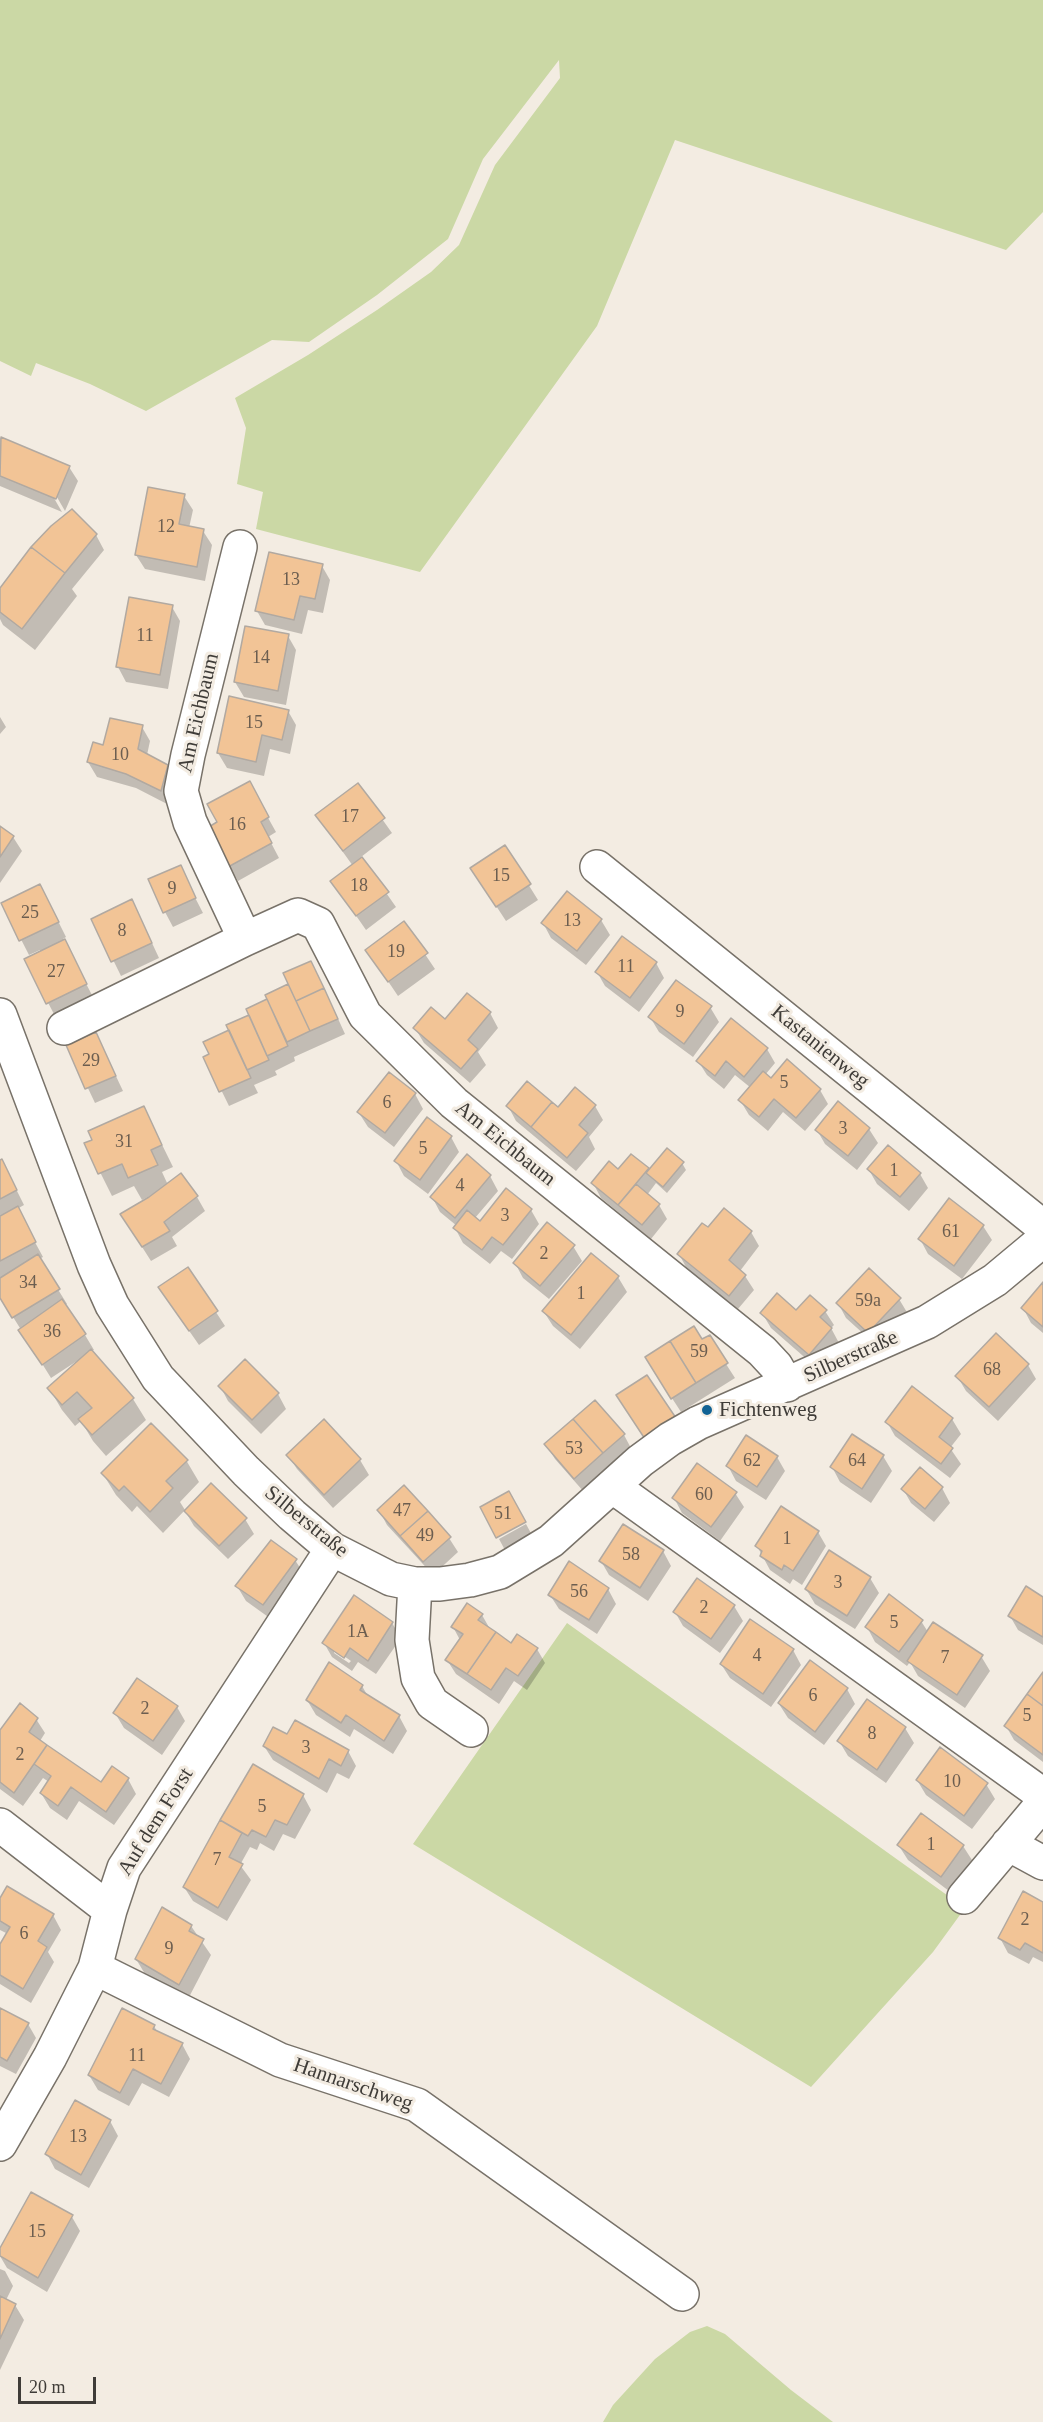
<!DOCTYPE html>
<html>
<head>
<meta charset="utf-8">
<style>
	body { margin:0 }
	#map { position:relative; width:1043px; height:2422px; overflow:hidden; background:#f3ece2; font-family:"Times New Roman",serif }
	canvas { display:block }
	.scale { position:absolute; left:18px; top:2377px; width:78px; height:27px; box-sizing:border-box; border:3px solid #3f3c38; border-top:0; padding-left:8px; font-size:18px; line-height:21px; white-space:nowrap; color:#3f3c38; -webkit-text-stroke:4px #f3ece2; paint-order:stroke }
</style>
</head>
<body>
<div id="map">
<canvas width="1043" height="2422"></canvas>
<div class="scale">20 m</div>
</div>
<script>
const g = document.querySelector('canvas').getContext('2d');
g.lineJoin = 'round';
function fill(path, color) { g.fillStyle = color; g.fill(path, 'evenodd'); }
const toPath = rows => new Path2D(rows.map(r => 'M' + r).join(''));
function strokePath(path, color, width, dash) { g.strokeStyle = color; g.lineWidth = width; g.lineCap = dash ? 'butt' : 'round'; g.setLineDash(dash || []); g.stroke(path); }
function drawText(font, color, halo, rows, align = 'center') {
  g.font = font + ' "Times New Roman",serif'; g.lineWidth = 6; g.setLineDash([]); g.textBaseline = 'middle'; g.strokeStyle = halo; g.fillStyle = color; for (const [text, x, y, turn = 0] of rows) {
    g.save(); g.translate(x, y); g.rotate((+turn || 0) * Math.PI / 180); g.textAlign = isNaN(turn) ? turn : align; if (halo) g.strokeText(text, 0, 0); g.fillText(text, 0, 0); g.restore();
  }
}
const green = toPath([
	[0,0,1043,0,1043,212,1006,250,675,140,597,326,420,572,256,529,263,492,237,484,246,428,235,398,308,355,377,310,431,272,459,245,495,165,560,78,559,60,483,159,448,239,377,295,309,342,272,340,146,411,90,384,36,363,31,376,0,361],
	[567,1623,965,1908,933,1952,811,2087,413,1844],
	[707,2326,725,2334,791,2390,833,2422,603,2422,613,2405,655,2359,690,2332]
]);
const shadow = toPath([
	[0,438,69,467,78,481,65,511,54,492,51,493,62,512,0,486],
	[184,496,193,510,189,528,203,531,212,545,205,581,145,569,136,555],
	[72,511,96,535,104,550,72,589,77,596,35,650,3,625,0,619,0,591],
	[322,566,330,580,323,613,308,610,302,634,265,625,257,611],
	[172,607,180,621,168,689,126,682,118,667],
	[288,636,296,650,286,705,244,697,235,682],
	[288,711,296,725,290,754,270,749,264,776,227,768,218,753],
	[0,717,6,727,0,734],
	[142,727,150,741,147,755,167,766,176,781,169,805,136,788,97,777,88,762,104,747],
	[358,785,392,833,361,857,396,907,366,930,332,881,353,866,317,816],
	[257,798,276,832,268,837,279,858,238,881,229,866,219,823],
	[0,827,13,837,22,851,0,883],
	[505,847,538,900,506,921,481,883],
	[186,880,203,913,173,927,165,912],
	[48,901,66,937,63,939,94,999,56,1018,26,960,41,953,40,950,29,955,3,904],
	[139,915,159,958,121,976,93,919],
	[601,920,610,935,586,965,551,938,543,923],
	[404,923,435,969,398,996,367,950],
	[656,963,664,978,639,1012,605,986,597,972],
	[319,977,345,1034,294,1057,295,1061,275,1071,277,1075,254,1085,258,1093,229,1106,205,1057,211,1055,231,1031,268,1000,267,996,290,985],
	[710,1007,719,1022,693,1057,659,1032,650,1017],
	[490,1013,498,1028,478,1052,486,1065,470,1083,424,1043,415,1028],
	[96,1034,123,1091,95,1103,68,1046],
	[767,1049,775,1063,765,1075,771,1080,820,1090,828,1104,805,1131,783,1112,768,1131,749,1115,740,1100,751,1088,735,1075,724,1089,707,1075,698,1061],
	[415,1094,423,1109,394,1147,368,1127,359,1113],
	[838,1103,869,1129,878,1143,857,1170,825,1144,817,1130],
	[508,1106,558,1109,595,1106,603,1120,589,1137,595,1149,576,1171,516,1121],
	[144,1108,173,1167,162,1172,168,1185,197,1197,205,1211,172,1237,177,1246,151,1261,130,1228,151,1198,150,1196,142,1200,134,1186,112,1196,86,1144],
	[451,1137,459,1152,428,1194,404,1176,396,1161],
	[467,1156,490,1176,498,1191,475,1218,481,1223,531,1210,539,1224,512,1259,501,1251,490,1264,463,1243,455,1228,457,1226,440,1212,432,1197],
	[2,1161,24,1205,17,1209,43,1257,39,1259,67,1304,64,1305,85,1335,94,1350,91,1351,133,1399,146,1420,106,1456,93,1441,81,1421,75,1426,62,1410,49,1388,78,1363,77,1361,51,1378,0,1296,0,1162],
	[682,1163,686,1170,667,1193,656,1183,647,1195,659,1205,667,1219,651,1239,601,1198,593,1183,619,1171,647,1169,649,1172],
	[869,1170,920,1174,928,1188,909,1211,877,1184],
	[983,1226,992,1240,962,1279,928,1254,920,1239],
	[708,1230,751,1232,759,1246,740,1271,745,1276,754,1290,738,1309,687,1269,679,1254],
	[573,1246,582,1261,549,1299,523,1278,515,1263],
	[591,1255,618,1277,627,1292,580,1349,553,1326,544,1312],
	[188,1269,225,1326,199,1345,169,1302],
	[1043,1284,1043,1333,1031,1323,1023,1308],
	[899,1299,908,1314,877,1346,846,1318,838,1303],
	[825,1311,834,1325,831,1328,839,1343,818,1369,771,1328,762,1313],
	[702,1341,726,1364,735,1378,681,1412,655,1372],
	[1028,1365,1036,1379,998,1421,966,1391,957,1376],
	[220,1386,278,1394,286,1409,261,1434,228,1401],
	[912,1389,952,1419,961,1434,950,1448,961,1464,950,1478,895,1436,887,1422],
	[595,1402,624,1435,632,1450,584,1492,555,1459,546,1444],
	[324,1421,360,1460,369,1475,333,1508,297,1469,288,1455],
	[853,1436,883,1456,892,1471,871,1503,840,1482,832,1467],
	[777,1457,785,1471,766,1500,736,1481,728,1466],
	[186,1460,199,1482,180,1502,185,1510,163,1533,137,1506,132,1512,116,1495,103,1474],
	[942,1488,950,1503,934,1522,911,1503,903,1489],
	[735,1493,744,1507,720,1541,682,1513,674,1498],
	[379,1510,449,1538,458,1552,433,1575,387,1525],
	[185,1511,245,1519,254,1534,228,1559,194,1526],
	[526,1524,533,1537,506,1552,499,1539],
	[818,1532,826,1546,802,1585,793,1579,790,1584,770,1570,757,1546],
	[663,1551,671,1566,648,1601,609,1575,601,1561],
	[295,1560,304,1574,271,1619,246,1601,237,1586],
	[870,1578,879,1593,855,1629,815,1604,806,1589],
	[608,1589,616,1604,597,1634,559,1609,550,1595],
	[354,1597,392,1623,401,1638,376,1674,358,1662,352,1671,332,1657,324,1643],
	[334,1649,351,1661,349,1663,334,1653],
	[1043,1599,1043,1645,1018,1630,1010,1616],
	[734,1606,743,1621,720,1653,683,1626,675,1612],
	[482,1615,490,1629,511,1645,537,1649,545,1663,527,1690,514,1681,499,1704,456,1674,447,1660,460,1640,453,1627],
	[921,1621,928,1632,981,1656,990,1671,965,1708,918,1676,910,1662,907,1666,875,1642,867,1627],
	[793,1650,801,1665,771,1707,730,1678,721,1664],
	[1043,1675,1043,1762,1014,1740,1006,1726],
	[362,1686,369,1698,399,1716,407,1731,393,1754,354,1729,350,1737,316,1715,307,1700],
	[847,1689,855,1704,824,1745,788,1718,779,1704],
	[868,1702,905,1728,914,1743,886,1783,848,1756,839,1741],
	[177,1707,185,1721,162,1755,124,1728,115,1713],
	[36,1719,45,1733,40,1741,101,1784,128,1779,136,1794,114,1825,79,1801,67,1820,50,1808,41,1793,49,1782,43,1778,23,1806,0,1789,0,1732],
	[287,1736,348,1751,356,1766,349,1779,337,1773,327,1793,273,1760,264,1746],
	[254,1766,303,1795,311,1810,295,1839,283,1834,274,1851,260,1843,257,1850,250,1847,240,1865,251,1880,227,1921,193,1901,184,1887],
	[917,1780,986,1784,995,1799,972,1829,926,1795],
	[899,1846,963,1846,972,1860,949,1891,908,1860],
	[0,1901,53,1915,61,1930,48,1952,54,1962,31,2003,0,1984,0,1947,8,1934,0,1930],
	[1043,1904,1043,1962,1033,1957,1029,1964,1008,1953,1000,1938],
	[191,1926,211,1955,188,1999,145,1974,136,1959],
	[0,2010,28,2024,36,2038,16,2074,0,2066],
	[154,2026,158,2033,182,2044,190,2059,169,2097,142,2083,129,2106,98,2090,89,2075],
	[110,2121,118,2136,89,2188,55,2169,47,2154],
	[72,2217,80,2231,47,2292,7,2268,0,2256,0,2252],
	[0,2269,5,2271,13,2286,6,2300,15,2305,24,2320,0,2370]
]);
const building = toPath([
	[1,437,70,466,56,499,0,476,1,437],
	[148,487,185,494,179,524,204,529,197,567,135,555,148,487],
	[72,509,97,534,65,573,31,547,51,526,72,509],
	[31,547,65,573,22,629,0,612,0,588,31,547],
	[269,552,323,564,315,599,300,596,294,620,255,611,269,552],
	[129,597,173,605,160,675,116,667,129,597],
	[245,626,289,634,278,691,234,682,245,626],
	[229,696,289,710,282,740,262,735,256,762,217,753,229,696],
	[110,718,143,725,138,749,168,765,161,791,126,774,87,762,93,742,103,745,110,718],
	[250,781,269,817,261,822,272,843,228,867,207,828,217,822,207,804,250,781],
	[358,783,385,818,343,851,315,815,358,783],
	[0,826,14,836,0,857,0,826],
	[505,845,531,884,496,907,470,868,505,845],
	[362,857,389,892,356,916,330,881,362,857],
	[181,865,196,898,163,913,148,879,181,865],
	[40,884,59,922,19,941,1,903,40,884],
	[567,891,602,919,577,951,541,923,567,891],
	[132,899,152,943,111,962,91,919,132,899],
	[404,921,428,953,388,982,365,950,404,921],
	[622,936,657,962,630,998,595,972,622,936],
	[65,939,87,984,46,1004,24,959,65,939],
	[311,961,324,988,296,1001,283,973,311,961],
	[676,980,712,1006,684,1044,648,1017,676,980],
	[288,984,310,1031,287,1042,265,995,288,984],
	[324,988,338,1019,310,1031,296,1001,324,988],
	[467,993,491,1012,468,1040,478,1049,461,1069,413,1028,431,1007,445,1019,467,993],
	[267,999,288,1046,267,1056,246,1009,267,999],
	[249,1015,269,1060,247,1070,226,1025,249,1015],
	[731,1018,768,1048,744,1077,726,1061,715,1076,696,1061,731,1018],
	[229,1030,251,1078,219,1092,203,1057,209,1054,203,1042,229,1030],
	[96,1032,116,1076,85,1089,66,1045,96,1032],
	[787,1059,821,1089,796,1118,774,1099,759,1117,738,1100,763,1071,771,1078,787,1059],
	[389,1072,416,1093,385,1133,357,1112,389,1072],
	[527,1081,552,1102,531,1127,506,1106,527,1081],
	[575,1087,596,1105,579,1125,588,1133,567,1158,531,1127,552,1102,558,1107,575,1087],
	[838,1101,870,1128,848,1156,815,1130,838,1101],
	[144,1106,162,1145,151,1150,158,1165,128,1178,122,1164,98,1174,84,1143,92,1140,88,1131,144,1106],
	[427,1117,452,1136,420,1180,394,1161,427,1117],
	[888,1145,921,1173,900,1197,867,1169,888,1145],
	[667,1148,684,1162,663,1187,646,1173,667,1148],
	[467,1154,491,1175,455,1218,430,1197,467,1154],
	[631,1154,649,1168,618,1205,591,1183,609,1161,618,1169,631,1154],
	[2,1159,17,1190,0,1199,0,1160,2,1159],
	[181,1173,198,1196,164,1222,170,1231,142,1247,120,1214,149,1197,181,1173],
	[636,1184,660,1204,642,1225,618,1205,636,1184],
	[506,1188,532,1209,503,1245,492,1237,482,1250,453,1228,467,1210,480,1221,506,1188],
	[949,1198,984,1225,954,1266,918,1239,949,1198],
	[18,1206,36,1242,0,1261,0,1216,18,1206],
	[724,1208,752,1231,729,1260,746,1275,729,1296,677,1254,702,1223,708,1227,724,1208],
	[547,1222,575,1245,540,1286,513,1263,547,1222],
	[591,1253,619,1276,571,1335,542,1311,591,1253],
	[38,1254,60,1289,12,1318,0,1298,0,1278,38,1254],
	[188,1267,218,1311,189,1331,158,1287,188,1267],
	[869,1268,901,1298,868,1333,836,1303,869,1268],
	[1043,1282,1043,1327,1021,1308,1043,1282],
	[777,1293,796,1310,810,1295,827,1310,820,1317,832,1328,809,1355,760,1313,777,1293],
	[62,1299,86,1334,42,1365,18,1330,62,1299],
	[694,1326,702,1339,710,1335,728,1363,696,1383,670,1341,694,1326],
	[996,1333,1029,1364,989,1407,955,1376,996,1333],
	[670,1341,696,1383,671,1399,645,1357,670,1341],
	[91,1349,134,1398,92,1435,78,1419,92,1408,77,1392,62,1405,47,1388,91,1349],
	[245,1359,279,1393,252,1420,218,1386,245,1359],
	[647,1375,676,1418,645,1439,616,1395,647,1375],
	[912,1386,953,1418,939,1437,953,1448,941,1464,885,1422,912,1386],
	[595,1400,625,1434,603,1453,573,1419,595,1400],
	[324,1419,361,1459,324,1495,286,1455,324,1419],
	[573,1419,603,1453,574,1479,544,1444,573,1419],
	[151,1423,188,1460,166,1481,173,1488,150,1512,124,1486,119,1491,101,1473,151,1423],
	[852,1434,884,1455,862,1489,830,1467,852,1434],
	[746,1435,778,1456,757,1487,726,1466,746,1435],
	[697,1463,737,1492,711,1527,672,1498,697,1463],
	[920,1467,943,1487,925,1509,901,1489,920,1467],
	[211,1483,247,1518,219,1546,184,1511,211,1483],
	[404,1485,428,1511,400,1536,377,1510,404,1485],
	[509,1491,526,1522,496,1538,480,1507,509,1491],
	[781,1506,819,1531,793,1571,784,1565,782,1570,760,1556,762,1551,755,1546,781,1506],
	[428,1511,451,1537,423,1562,400,1536,428,1511],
	[623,1524,664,1550,640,1588,599,1561,623,1524],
	[271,1540,297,1559,263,1605,235,1586,271,1540],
	[829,1550,871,1577,847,1616,805,1589,829,1550],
	[569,1561,609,1588,589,1620,548,1595,569,1561],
	[697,1578,735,1605,711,1639,673,1612,697,1578],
	[1026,1586,1043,1597,1043,1637,1008,1616,1026,1586],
	[889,1594,923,1620,899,1652,865,1627,889,1594],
	[354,1595,393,1622,368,1661,350,1648,344,1658,322,1643,354,1595],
	[467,1603,483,1614,478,1620,496,1632,467,1674,445,1660,463,1634,451,1627,467,1603],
	[750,1619,794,1649,763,1694,720,1664,750,1619],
	[933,1622,983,1655,957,1695,907,1661,933,1622],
	[496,1632,511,1643,517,1634,538,1648,518,1676,506,1668,491,1690,467,1674,496,1632],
	[810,1660,848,1688,815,1732,778,1703,810,1660],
	[329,1662,363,1685,360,1690,400,1715,384,1741,346,1715,341,1723,306,1700,329,1662],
	[1043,1672,1043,1706,1027,1694,1043,1672],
	[137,1678,178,1706,153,1741,113,1713,137,1678],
	[1027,1694,1043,1706,1043,1755,1004,1726,1027,1694],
	[867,1699,906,1727,877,1770,837,1741,867,1699],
	[20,1703,38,1718,29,1732,47,1745,14,1793,0,1782,0,1730,20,1703],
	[295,1720,349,1750,341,1766,329,1759,319,1779,263,1746,273,1727,287,1734,295,1720],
	[47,1745,101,1782,112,1766,129,1778,106,1812,71,1787,58,1806,40,1793,51,1776,34,1764,47,1745],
	[940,1747,988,1783,964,1816,916,1780,940,1747],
	[253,1764,304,1794,287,1825,275,1820,266,1837,252,1830,248,1836,220,1820,253,1764],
	[921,1813,964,1845,941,1877,897,1845,921,1813],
	[220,1820,242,1833,229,1857,243,1864,218,1908,183,1887,220,1820],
	[7,1886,54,1914,38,1941,47,1947,23,1989,0,1975,0,1944,10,1927,0,1921,0,1898,7,1886],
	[1023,1891,1043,1902,1043,1953,1025,1943,1020,1950,998,1938,1023,1891],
	[162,1907,192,1925,189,1931,204,1939,179,1985,135,1959,162,1907],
	[0,2008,29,2023,7,2061,0,2057,0,2008],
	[122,2008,155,2025,153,2029,183,2043,161,2084,133,2069,120,2093,88,2075,122,2008],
	[75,2100,111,2120,81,2175,45,2154,75,2100],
	[31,2192,73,2215,38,2278,0,2256,0,2248,31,2192],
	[0,2296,16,2304,0,2339,0,2296]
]);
const minor = toPath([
	[240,547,188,755,181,791,190,822,245,939],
	[597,867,1043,1227],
	[0,1015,94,1265,112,1305,158,1378,246,1471,292,1515,332,1549,391,1579,415,1584,440,1584,470,1580,500,1572,551,1541,640,1461,670,1439,698,1423,927,1322,995,1280,1043,1240],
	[64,1028,245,939,298,915,318,924,365,1015,454,1103,762,1351,776,1366,787,1385],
	[612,1486,1043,1795],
	[415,1584,412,1640,418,1678,432,1703,471,1730],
	[0,1825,110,1910],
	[1008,1844,1043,1863],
	[964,1897,1043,1803],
	[95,1968,280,2060,417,2105,682,2294],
	[0,2144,50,2057,95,1968,110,1910,124,1868,332,1549]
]);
const markers = [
	[707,1410,6,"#116294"]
];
const numberNames = [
	["12",166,527],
	["13",291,580],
	["11",145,636],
	["14",261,658],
	["15",254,723],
	["10",120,755],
	["17",350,817],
	["16",237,825],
	["15",501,876],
	["18",359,886],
	["9",172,889],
	["25",30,913],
	["13",572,921],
	["8",122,931],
	["19",396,952],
	["11",626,967],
	["27",56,972],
	["9",680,1012],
	["29",91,1061],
	["5",784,1083],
	["6",387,1103],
	["3",843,1129],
	["31",124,1142],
	["5",423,1149],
	["1",894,1171],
	["4",460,1186],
	["3",505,1216],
	["61",951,1232],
	["2",544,1254],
	["34",28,1283],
	["1",581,1294],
	["59a",868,1301],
	["36",52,1332],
	["59",699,1352],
	["68",992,1370],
	["53",574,1449],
	["62",752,1461],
	["64",857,1461],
	["60",704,1495],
	["47",402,1511],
	["51",503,1514],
	["49",425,1536],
	["1",787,1539],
	["58",631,1555],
	["3",838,1583],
	["56",579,1592],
	["2",704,1608],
	["5",894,1623],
	["1A",358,1632],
	["4",757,1656],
	["7",945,1658],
	["6",813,1696],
	["2",145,1709],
	["5",1027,1716],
	["8",872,1734],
	["3",306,1748],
	["2",20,1755],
	["10",952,1782],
	["5",262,1807],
	["1",931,1845],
	["7",217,1860],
	["2",1025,1920],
	["6",24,1934],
	["9",169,1949],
	["11",137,2056],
	["13",78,2137],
	["15",37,2232]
];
const streetNames = [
	["Am Eichbaum",199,713,-77],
	["Kastanienweg",820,1047,39],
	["Am Eichbaum",505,1144,39],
	["Silberstraße",851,1357,-24],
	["Silberstraße",306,1522,39],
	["Auf dem Forst",156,1822,-58],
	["Hannarschweg",353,2085,19]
];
const poiNames = [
	["Fichtenweg",719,1410]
];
fill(green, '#cbd8a5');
fill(shadow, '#0003');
fill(building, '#f2c496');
strokePath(building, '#b1a9a1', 1.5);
strokePath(minor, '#787269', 36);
strokePath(minor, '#fff', 33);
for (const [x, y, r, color] of markers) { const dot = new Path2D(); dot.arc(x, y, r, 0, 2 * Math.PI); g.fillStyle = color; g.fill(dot); strokePath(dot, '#f3ece2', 2); }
drawText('18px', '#6c5e50', null, numberNames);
drawText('21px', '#3f3c38', '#f3ece2', streetNames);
drawText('21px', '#3f3c38', '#f3ece2', poiNames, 'left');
</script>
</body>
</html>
